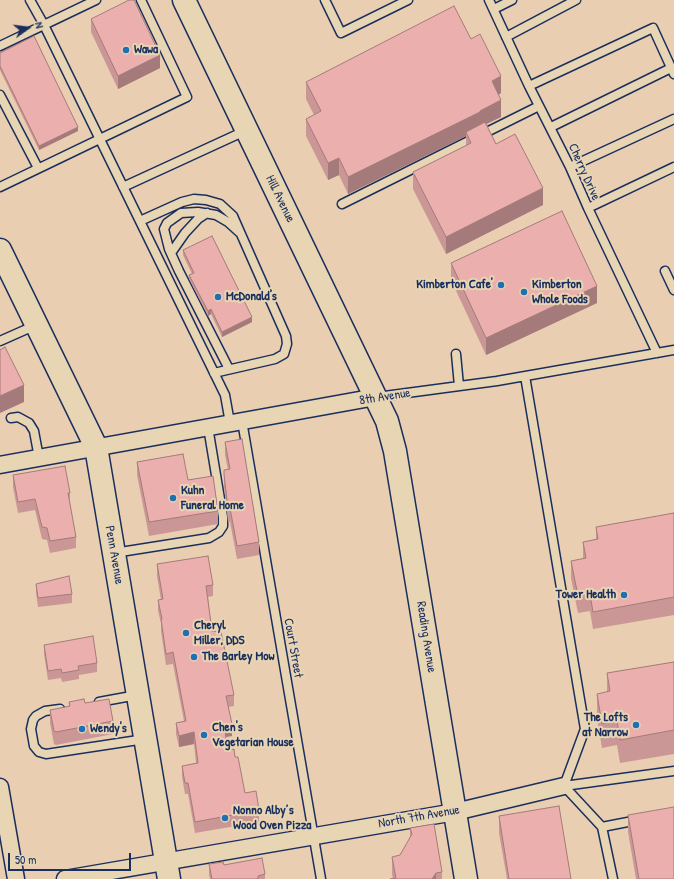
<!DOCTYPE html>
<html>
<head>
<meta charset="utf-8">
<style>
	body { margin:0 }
	#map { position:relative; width:674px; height:879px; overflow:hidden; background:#e9ceb2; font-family:"Patrick Hand",sans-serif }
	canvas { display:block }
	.north { position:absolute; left:8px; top:8px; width:40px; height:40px; -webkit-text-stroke:3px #e8d5b3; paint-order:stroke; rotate:76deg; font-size:11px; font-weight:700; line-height:16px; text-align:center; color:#1b2f5e }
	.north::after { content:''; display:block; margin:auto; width:14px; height:18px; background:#1b2f5e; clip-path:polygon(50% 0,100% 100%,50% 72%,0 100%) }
	.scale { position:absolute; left:8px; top:853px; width:123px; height:18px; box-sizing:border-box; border:2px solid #1b2f5e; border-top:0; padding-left:5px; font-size:12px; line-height:14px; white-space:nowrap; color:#1b2f5e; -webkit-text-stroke:3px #e8d5b3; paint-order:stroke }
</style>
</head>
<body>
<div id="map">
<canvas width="674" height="879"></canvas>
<div class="north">N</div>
<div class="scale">50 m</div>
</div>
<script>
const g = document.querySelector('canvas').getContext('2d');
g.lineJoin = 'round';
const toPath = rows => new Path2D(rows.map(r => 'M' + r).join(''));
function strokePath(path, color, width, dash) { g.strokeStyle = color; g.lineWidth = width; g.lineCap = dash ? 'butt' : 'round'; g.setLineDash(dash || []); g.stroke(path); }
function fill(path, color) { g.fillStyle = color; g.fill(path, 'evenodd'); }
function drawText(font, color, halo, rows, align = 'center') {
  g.font = font + ' "Patrick Hand",sans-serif'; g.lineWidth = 4; g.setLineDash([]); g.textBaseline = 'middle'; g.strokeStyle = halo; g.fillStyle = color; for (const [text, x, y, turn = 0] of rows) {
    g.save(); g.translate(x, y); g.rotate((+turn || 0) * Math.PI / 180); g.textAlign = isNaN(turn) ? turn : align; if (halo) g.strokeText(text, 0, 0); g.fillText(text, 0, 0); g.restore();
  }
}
const lane = toPath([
	[30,0,44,25,225,395,230,423],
	[325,0,341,33,408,0],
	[489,0,529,86,570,167,588,208,657,353],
	[494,9,512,0],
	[506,37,576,0],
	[0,46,96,0],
	[529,86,653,28,674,74],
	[0,95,38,168],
	[551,127,671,68],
	[570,167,674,119],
	[0,187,187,97,141,0],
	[123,187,247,130],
	[342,204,539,106],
	[588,208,674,167],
	[140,221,182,202,194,199,206,200,220,204,233,216,286,336,287,344,284,354,275,359,214,373],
	[171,253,185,233,198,219,207,213],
	[665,271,674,290],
	[0,341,36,325],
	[456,354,459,386],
	[229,369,179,271,169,249,164,229,167,223,181,213,198,212,216,215,228,222,239,232],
	[525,376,585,729,564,786],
	[377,397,497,381,674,350],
	[11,418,18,417,29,423,34,431,39,458],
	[242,421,321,879],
	[114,553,209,538,219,532,223,526,223,517,208,427],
	[99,702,137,695],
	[60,709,45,711,36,716,33,720,31,729,34,746,39,752,46,754,145,739],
	[564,786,674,771],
	[564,786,602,827,613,879],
	[602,827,638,820]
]);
const street = toPath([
	[0,465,376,397],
	[0,787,16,879],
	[65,879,455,812,564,786]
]);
const secondary = toPath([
	[184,0,387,421,395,451,466,879]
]);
const primary = toPath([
	[0,250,96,447,169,879]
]);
const wall = toPath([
	[91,19,160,68,118,89,91,32],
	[0,53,78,131,39,150,0,70],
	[306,82,501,93,499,95,501,117,486,124,496,144,543,205,446,254,413,189,413,172,466,146,466,136,348,194,339,175,328,180,306,136,306,119,314,115,306,99],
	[183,250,252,322,222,337,211,314,208,316,189,279,189,275,192,274,183,255],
	[451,263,597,303,486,355,451,280],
	[225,442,259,542,259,555,237,559,230,522,228,522,224,487,224,470,228,470,225,455],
	[137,462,188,480,218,511,218,524,149,536,137,475],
	[13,475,70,493,70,504,76,537,76,548,50,553,47,540,42,539,35,510,18,513,13,487],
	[674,513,674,615,593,629,590,611,578,613,571,578,571,561,583,559,583,542,596,539,596,527],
	[157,564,213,585,213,596,208,597,212,631,234,695,234,706,228,707,232,736,226,737,228,750,235,757,245,793,259,810,259,822,195,833,188,794,185,794,182,777,182,766,196,763,194,744,179,747,176,734,176,723,184,721,173,664,166,665,161,631,161,623,158,611,158,600,161,600,157,576],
	[36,584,72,594,72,603,38,607,36,593],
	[44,645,97,663,97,672,79,675,79,679,62,682,61,678,48,680,44,654],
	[674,662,674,754,620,763,617,745,602,748,597,718,597,694,607,692,607,673],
	[69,702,85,703,113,721,113,734,56,745,54,744,50,723,50,710,69,707],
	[628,815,674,879,636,879,628,832],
	[499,816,571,879,507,879,499,833],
	[410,828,442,872,442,879,390,879,393,879,392,874,392,857,400,855,410,837],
	[209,864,224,865,265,874,265,879,210,879,209,875]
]);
const shadedWall = toPath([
	[160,55,160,68,118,89,118,76],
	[501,76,501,93,492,98,492,81],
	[501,100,501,117,480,127,466,132,466,136,348,194,348,177],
	[78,127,78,131,39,150,39,146],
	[339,158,339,175,328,180,328,163],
	[543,188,543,205,446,254,446,237],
	[597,286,597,303,486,355,486,338],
	[211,309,211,314,208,316,208,311],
	[252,317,252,322,222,337,222,332],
	[24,385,24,402,0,413,0,396],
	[232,724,232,736,224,737,224,726],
	[194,732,194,744,179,747,179,736],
	[436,873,436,879,432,879]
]);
const building = toPath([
	[129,0,134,0,160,55,118,76,91,19,129,0],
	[454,6,471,39,480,34,501,76,492,81,501,100,480,111,480,112,348,177,339,158,328,163,306,119,321,111,306,82,454,6],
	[34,36,78,127,39,146,0,66,0,53,34,36],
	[485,122,496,144,515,134,543,188,446,237,413,172,471,143,466,132,485,122],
	[562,211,597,286,486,338,451,263,562,211],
	[212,236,252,317,222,332,211,309,208,311,189,275,194,273,183,250,212,236],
	[5,347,24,385,0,396,0,350,5,347],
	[242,439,259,542,237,546,230,508,228,509,224,474,224,470,230,469,225,442,242,439],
	[183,454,188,480,213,476,218,511,149,522,137,462,183,454],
	[65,466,70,493,68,493,76,537,50,541,47,528,42,527,35,499,18,502,13,475,65,466],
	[674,513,674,597,593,612,590,594,578,596,571,561,586,558,583,542,598,539,596,527,674,513],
	[208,556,213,585,206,586,212,631,221,632,234,695,226,696,232,724,224,726,228,750,234,749,235,757,238,757,245,793,256,791,259,810,195,822,188,783,185,783,182,766,198,763,194,732,179,736,176,723,186,721,173,652,166,654,161,619,162,619,158,600,163,599,157,564,208,556],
	[69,576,72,594,38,598,36,584,69,576],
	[93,636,97,663,78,666,79,670,62,673,61,669,48,671,44,645,93,636],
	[674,662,674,730,620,740,617,721,602,724,597,694,610,691,607,673,674,662],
	[84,699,85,703,109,699,113,721,56,732,54,731,50,710,70,706,69,702,84,699],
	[559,806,571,879,509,879,499,816,559,806],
	[674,807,674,879,639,879,628,815,674,807],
	[434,824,442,872,436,873,432,879,390,879,396,878,392,857,400,855,412,834,410,828,434,824],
	[262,858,265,874,258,876,258,879,212,879,209,864,223,862,224,865,262,858]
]);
const markers = [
	[126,50,4,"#1f6fb2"],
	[501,285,4,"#1f6fb2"],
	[524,292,4,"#1f6fb2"],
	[218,297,4,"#1f6fb2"],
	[173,498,4,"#1f6fb2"],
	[624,595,4,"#1f6fb2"],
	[186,633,4,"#1f6fb2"],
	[194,657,4,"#1f6fb2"],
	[636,725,4,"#1f6fb2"],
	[82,729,4,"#1f6fb2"],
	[204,735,4,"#1f6fb2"],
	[225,818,4,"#1f6fb2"]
];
const poiNames = [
	["Wawa",134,50],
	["Kimberton Cafe'",493,285,"right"],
	["Kimberton",532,285],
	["Whole Foods",532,300],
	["McDonald's",226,297],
	["Kuhn",181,491],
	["Funeral Home",181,506],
	["Tower Health",616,595,"right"],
	["Cheryl",194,626],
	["Miller, DDS",194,641],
	["The Barley Mow",202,657],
	["The Lofts",628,718,"right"],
	["at Narrow",628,733,"right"],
	["Chen's",212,728],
	["Vegetarian House",212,743],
	["Wendy's",90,729],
	["Nonno Alby’s",233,811],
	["Wood Oven Pizza",233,826]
];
const streetNames = [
	["Cherry Drive",584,172,66],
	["Hill Avenue",280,199,64],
	["8th Avenue",385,397,-9],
	["Penn Avenue",114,555,80],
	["Reading Avenue",426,637,81],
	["Court Street",293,648,80],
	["North 7th Avenue",419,817,-10]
];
strokePath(lane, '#1b2f5e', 11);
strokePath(street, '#1b2f5e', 19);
strokePath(secondary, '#1b2f5e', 25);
strokePath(primary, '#1b2f5e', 25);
strokePath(lane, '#e8d5b3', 8);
strokePath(street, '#e8d5b3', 16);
strokePath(secondary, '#e8d5b3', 22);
strokePath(primary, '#e8d5b3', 22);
fill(wall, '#ca9796');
fill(shadedWall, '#a47b7a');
fill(building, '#ebb0ae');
strokePath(building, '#a47b7a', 1);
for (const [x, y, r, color] of markers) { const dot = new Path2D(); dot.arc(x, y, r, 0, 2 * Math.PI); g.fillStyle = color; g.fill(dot); strokePath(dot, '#e8d5b3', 1.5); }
drawText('bold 13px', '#1b2f5e', '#e8d5b3', poiNames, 'left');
drawText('13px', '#1b2f5e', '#e8d5b3', streetNames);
</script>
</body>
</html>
